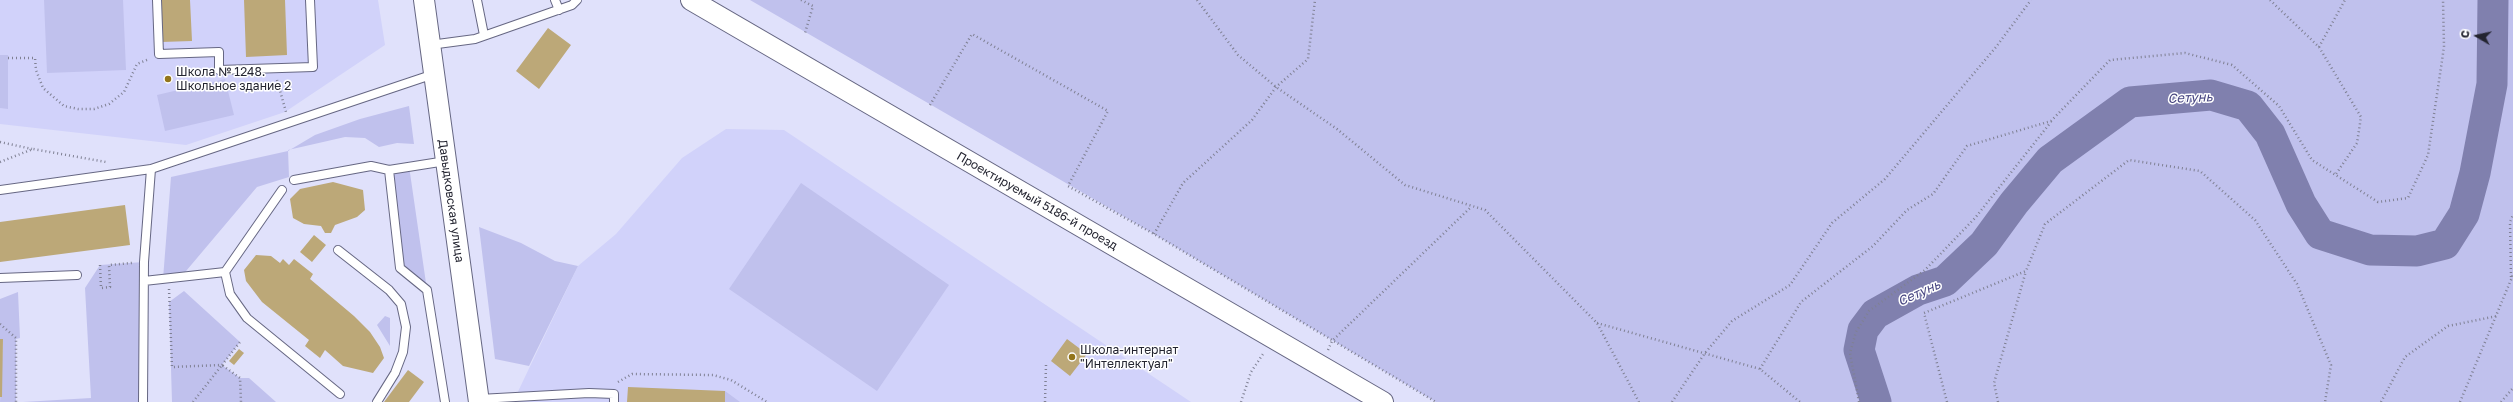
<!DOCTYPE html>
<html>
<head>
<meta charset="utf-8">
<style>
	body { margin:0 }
	#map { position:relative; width:2513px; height:402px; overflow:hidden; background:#e0e1fb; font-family:"Golos Text",sans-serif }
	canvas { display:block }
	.north { position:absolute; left:2457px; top:16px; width:40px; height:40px; -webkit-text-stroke:3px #fff; paint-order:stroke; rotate:279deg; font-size:11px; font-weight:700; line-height:16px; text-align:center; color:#232430 }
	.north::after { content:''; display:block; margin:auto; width:14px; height:18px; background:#232430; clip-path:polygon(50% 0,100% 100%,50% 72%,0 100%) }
</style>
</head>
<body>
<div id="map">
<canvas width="2513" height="402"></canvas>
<div class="north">С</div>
</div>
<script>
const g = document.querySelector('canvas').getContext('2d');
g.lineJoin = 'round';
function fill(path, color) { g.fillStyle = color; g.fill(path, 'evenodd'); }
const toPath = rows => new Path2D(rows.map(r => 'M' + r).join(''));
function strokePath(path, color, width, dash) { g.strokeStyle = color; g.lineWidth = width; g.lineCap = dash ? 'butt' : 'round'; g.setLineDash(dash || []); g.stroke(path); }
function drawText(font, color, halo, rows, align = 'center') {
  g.font = font + ' "Golos Text",sans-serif'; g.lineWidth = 3; g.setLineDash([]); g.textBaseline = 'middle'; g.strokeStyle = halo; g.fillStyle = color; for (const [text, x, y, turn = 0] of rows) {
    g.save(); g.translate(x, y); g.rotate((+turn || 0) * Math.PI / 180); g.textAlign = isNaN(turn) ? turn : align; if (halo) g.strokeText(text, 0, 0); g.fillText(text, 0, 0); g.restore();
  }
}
const built = toPath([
	[0,0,378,0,385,45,285,112,186,145,0,124],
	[726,129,784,130,1191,402,513,402,578,266,616,234,682,158]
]);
const green = toPath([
	[44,0,123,0,126,70,47,73],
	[750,0,2513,0,2513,402,1436,402,1154,234],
	[0,55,8,55,8,109,0,108],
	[225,79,234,115,165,131,157,95],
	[409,106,414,144,397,143,379,147,365,138,345,137,288,150,289,177,257,187,181,277,163,279,171,177,288,151,315,135,360,119],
	[409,166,427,290,400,268,389,170],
	[801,183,949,285,877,391,729,289],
	[479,227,521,243,555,261,578,266,529,366,495,359],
	[144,262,143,402,23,402,91,398,85,288,100,265],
	[184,291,240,342,222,365,240,378,249,378,276,402,172,402,169,302],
	[18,292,20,338,16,339,16,402,0,402,3,340,0,339,0,299],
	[385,316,390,318,390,346,377,325],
	[725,391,740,402,725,402]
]);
const river = toPath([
	[1876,402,1859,350,1863,330,1875,314,1918,290,1945,281,1984,244,2014,203,2050,160,2130,102,2211,95,2248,106,2270,134,2301,204,2320,234,2370,250,2417,251,2445,244,2464,214,2475,173,2492,84,2493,0]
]);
const building = toPath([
	[159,0,190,0,192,41,161,42],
	[244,0,285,0,287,55,246,57],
	[548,28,571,45,539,89,516,71],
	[333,182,363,190,365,210,357,217,335,225,331,233,325,233,321,226,304,224,293,218,290,199,300,189],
	[125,205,130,245,0,262,0,222],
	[314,235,326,245,312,262,300,252],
	[256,255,271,256,280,263,283,259,289,265,294,259,313,274,310,279,354,316,370,332,380,347,384,358,373,373,343,366,325,350,320,358,305,346,309,340,262,302,246,281,244,270],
	[0,339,3,339,2,397,0,397],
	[1067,339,1087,354,1070,376,1051,361],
	[239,349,244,353,234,365,229,361],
	[408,370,424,382,409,402,384,402],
	[628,387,725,391,725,402,627,402]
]);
const path = toPath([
	[801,0,813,6,805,33],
	[1197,0,1238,55,1276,87,1337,129,1405,185,1485,210,1597,323,1639,402],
	[2270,0,2319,47,2361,117,2357,143,2336,174],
	[2319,47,2345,0],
	[8,58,35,58,36,70,43,88,64,106,78,109,94,109,109,104,124,92,137,64,149,59],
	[277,80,286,112],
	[930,105,972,34,1108,111,1068,186,1154,234,1436,402],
	[0,142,32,149],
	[0,162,33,149,106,162],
	[1154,234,1183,183,1252,120,1276,87,1308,59,1315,0],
	[100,265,101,288,110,287,109,265,132,263],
	[2511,277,2510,222,2513,215],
	[169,289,172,367,222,365,240,342],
	[1597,323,1760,369,1800,402],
	[0,324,16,338,16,402],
	[1328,350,1332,341,1471,207],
	[1760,369,1801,302,1873,246,1907,210,1933,194,1967,146,2051,121,2110,60,2185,53,2232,65,2279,106,2312,160,2378,202,2408,198,2428,155,2444,47,2443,0],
	[618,382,632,374,713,375,731,380,767,402],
	[193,402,222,365,240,378,241,402],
	[1045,402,1046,365],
	[1241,402,1251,372,1263,354],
	[1672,402,1705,353,1732,321,1790,285,1832,223,1885,179,1996,47,2031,0],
	[1859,402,1850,353,1856,332,1869,311,1925,270,1975,218,2051,122],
	[1947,402,1924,313,2026,271,2045,224,2129,160,2200,171,2255,220,2297,284,2331,365,2325,402],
	[1998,402,1994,383,2026,271],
	[2381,402,2405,357,2448,326,2497,316],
	[2460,402,2513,275],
	[2501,402,2513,388]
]);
const service = toPath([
	[157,0,159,54,219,52,219,70,313,67,310,0],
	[477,0,484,35],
	[555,0,559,10],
	[430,45,475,39,572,5,577,0],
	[294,180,371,166,389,170],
	[0,190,151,169],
	[338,250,389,290,401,304,406,327,403,352,395,373,377,402],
	[225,272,230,294,247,318,340,394],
	[0,278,77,275],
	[144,281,225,272,282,190],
	[479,399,589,393,614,394,614,402],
	[143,402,144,262,151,169,434,74],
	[445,402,427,290,400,268,389,170,446,161]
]);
const tertiary = toPath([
	[424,0,479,402],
	[691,0,1383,402]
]);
const markers = [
	[168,79,4,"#93751b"],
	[1072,357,4,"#93751b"]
];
const poiNames = [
	["Школа № 1248.",176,72],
	["Школьное здание 2",176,86],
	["Школа-интернат",1080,350],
	["\"Интеллектуал\"",1080,364]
];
const streetNames = [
	["Давыдковская улица",451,201,82],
	["Проектируемый 5186-й проезд",1037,201,30]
];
const waterNames = [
	["Сетунь",2190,98,-2],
	["Сетунь",1919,293,-24]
];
fill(built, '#d1d2fa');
fill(green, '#c0c1ed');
strokePath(river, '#8080ae', 31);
fill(building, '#bca878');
strokePath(service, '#666783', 10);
strokePath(tertiary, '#666783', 22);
strokePath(path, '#7f8093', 2.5, [1, 3]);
strokePath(service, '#fff', 8);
strokePath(tertiary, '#fff', 20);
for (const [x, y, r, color] of markers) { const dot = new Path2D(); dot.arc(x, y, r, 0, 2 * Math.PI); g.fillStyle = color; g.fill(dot); strokePath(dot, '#fff', 1.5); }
drawText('12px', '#232430', '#fff', poiNames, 'left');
drawText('12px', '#232430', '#fff', streetNames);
drawText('italic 13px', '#474581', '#fff', waterNames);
</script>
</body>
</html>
